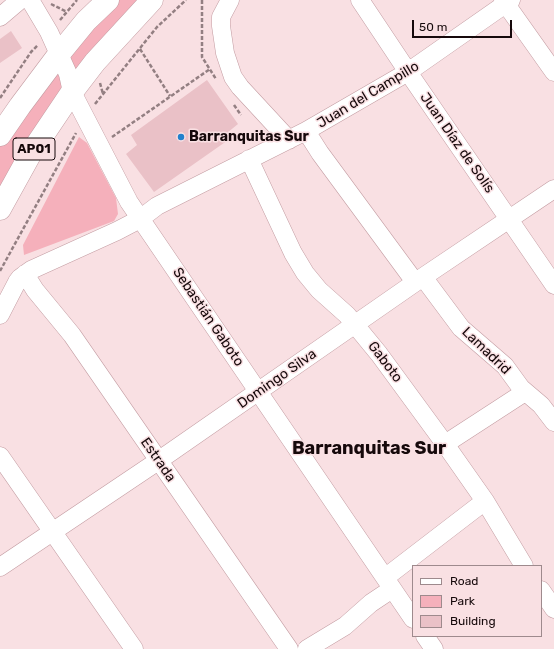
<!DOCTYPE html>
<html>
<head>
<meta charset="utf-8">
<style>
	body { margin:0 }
	#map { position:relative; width:554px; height:649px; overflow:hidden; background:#f9e0e3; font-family:Rubik,sans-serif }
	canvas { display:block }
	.legend { position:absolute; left:412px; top:565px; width:130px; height:72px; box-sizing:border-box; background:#f9e0e3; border:1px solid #9e8a8d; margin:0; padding:5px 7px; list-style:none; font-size:12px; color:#16090b }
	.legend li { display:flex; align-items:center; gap:8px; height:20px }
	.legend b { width:20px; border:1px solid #9e8a8d }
	.scale { position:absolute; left:412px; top:20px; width:100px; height:18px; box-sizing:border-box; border:2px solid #16090b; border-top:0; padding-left:5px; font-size:12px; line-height:14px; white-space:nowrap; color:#16090b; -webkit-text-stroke:3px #f9e0e3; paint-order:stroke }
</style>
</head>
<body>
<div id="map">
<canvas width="554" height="649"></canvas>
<ul class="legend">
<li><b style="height:5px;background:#fff"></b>Road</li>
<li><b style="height:11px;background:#f5b0bb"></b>Park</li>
<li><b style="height:11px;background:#eac1c7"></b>Building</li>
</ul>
<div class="scale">50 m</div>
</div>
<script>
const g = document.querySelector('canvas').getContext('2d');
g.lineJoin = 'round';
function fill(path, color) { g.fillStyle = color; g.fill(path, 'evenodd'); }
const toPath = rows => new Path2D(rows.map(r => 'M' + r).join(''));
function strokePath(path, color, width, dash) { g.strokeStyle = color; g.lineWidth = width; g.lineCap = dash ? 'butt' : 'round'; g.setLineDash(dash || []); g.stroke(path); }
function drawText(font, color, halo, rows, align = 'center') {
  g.font = font + ' Rubik,sans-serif'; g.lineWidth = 3; g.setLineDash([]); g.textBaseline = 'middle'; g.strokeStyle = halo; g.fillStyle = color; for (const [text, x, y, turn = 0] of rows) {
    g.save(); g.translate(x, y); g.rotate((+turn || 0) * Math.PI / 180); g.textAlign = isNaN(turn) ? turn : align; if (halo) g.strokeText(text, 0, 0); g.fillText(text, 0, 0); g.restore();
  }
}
const green = toPath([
	[108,0,152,0,0,209,0,135],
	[79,137,87,143,116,198,118,214,114,221,24,255,23,245]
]);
const building = toPath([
	[11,31,22,48,0,63,0,39],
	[207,80,238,124,227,133,231,138,154,192,126,154,137,145,131,135]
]);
const path = toPath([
	[202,0,202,57,216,79],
	[51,4,67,12],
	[60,20,77,0],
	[140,49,170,96],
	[100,83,103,94],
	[0,98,31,52,38,45],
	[95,104,157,27,186,0],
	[234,105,241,115],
	[112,137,210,69],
	[0,271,76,133]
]);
const minor = toPath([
	[30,0,49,32,68,74,72,92,129,202,413,619],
	[230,0,221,17,221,26,225,53,233,77,240,87,289,140],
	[360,0,408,72,554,285],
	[503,0,554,72],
	[0,17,20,0],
	[306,131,320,153,415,282],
	[249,159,293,253,305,273,319,290,347,315,379,354,445,444,485,501,524,566],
	[25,274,35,290,72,335,289,649],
	[423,277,461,328,505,366,521,388,541,405,554,422],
	[0,315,17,282,20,278,31,270,117,231,140,219,157,206,306,131,408,72,511,0],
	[445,444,525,392],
	[0,456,134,649],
	[0,567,158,461,423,277,554,189],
	[386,577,485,501],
	[541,590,554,609],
	[425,636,434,649],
	[307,649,345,626,371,603,392,589]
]);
const highway = toPath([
	[0,135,20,106,59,54,86,21,108,0],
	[0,209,31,153,72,92,95,62,152,0]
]);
const markers = [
	[181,137,4,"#2181cd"]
];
const shields = [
	[34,149,42]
];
const shieldNames = [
	["AP01",34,149]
];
const streetNames = [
	["Juan del Campillo",368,95,-31],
	["Juan Díaz de Solís",457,143,55],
	["Sebastián Gaboto",208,317,56],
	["Lamadrid",486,351,44],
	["Gaboto",385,362,53],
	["Domingo Silva",277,379,-35],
	["Estrada",158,460,55]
];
const poiNames = [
	["Barranquitas Sur",189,137]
];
const districtNames = [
	["Barranquitas Sur",369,449]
];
fill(green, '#f5b0bb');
fill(building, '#eac1c7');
strokePath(minor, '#c39ca2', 19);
strokePath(highway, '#c39ca2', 23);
strokePath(path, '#937f82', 2.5, [4, 2]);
strokePath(minor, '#fff', 18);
strokePath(highway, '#fff', 22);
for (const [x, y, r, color] of markers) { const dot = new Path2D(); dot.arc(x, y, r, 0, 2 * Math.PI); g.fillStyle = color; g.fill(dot); strokePath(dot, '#f9e0e3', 1.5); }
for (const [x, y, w] of shields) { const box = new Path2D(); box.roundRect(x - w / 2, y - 11, w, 22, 3); g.fillStyle = '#f9e0e3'; g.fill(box); strokePath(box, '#16090b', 1); }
drawText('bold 13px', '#16090b', null, shieldNames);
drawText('14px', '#16090b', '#f9e0e3', streetNames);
drawText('bold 14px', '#16090b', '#f9e0e3', poiNames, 'left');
drawText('bold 18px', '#16090b', '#f9e0e3', districtNames);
</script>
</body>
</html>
